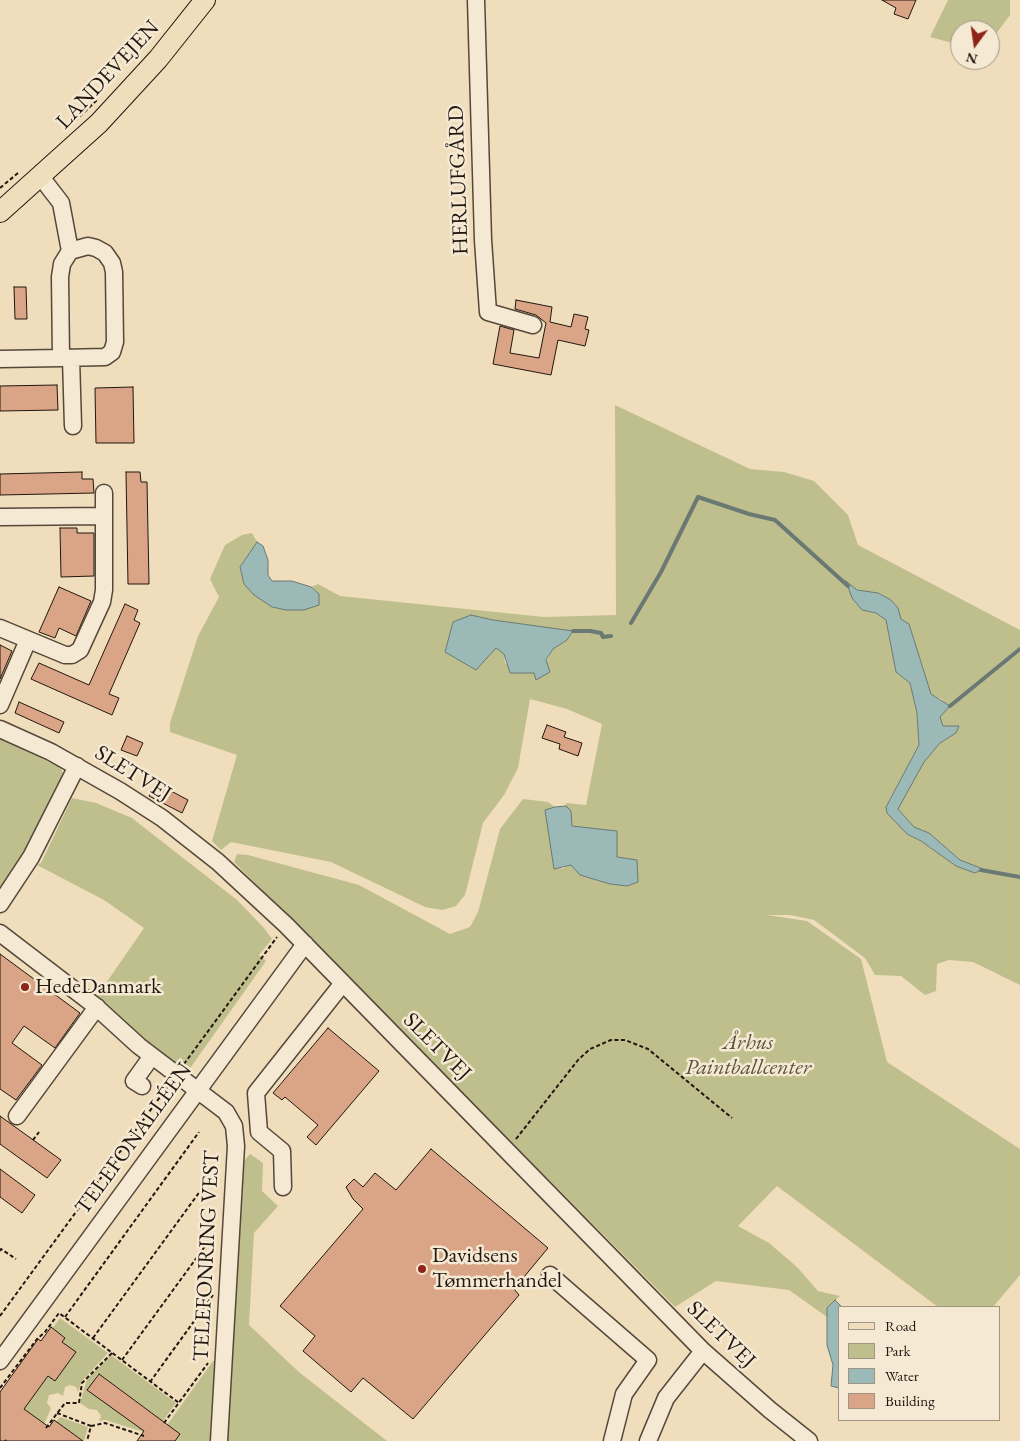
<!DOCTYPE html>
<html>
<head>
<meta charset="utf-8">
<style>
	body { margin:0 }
	#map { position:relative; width:1020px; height:1441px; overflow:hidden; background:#f0ddbc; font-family:"EB Garamond",serif }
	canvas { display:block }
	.legend { position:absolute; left:838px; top:1306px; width:162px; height:115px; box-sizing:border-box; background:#f5e9d3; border:1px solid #a09585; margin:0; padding:6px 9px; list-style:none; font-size:15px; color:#21170f }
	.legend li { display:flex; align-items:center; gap:10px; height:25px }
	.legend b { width:25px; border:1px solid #a09585 }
	.north { position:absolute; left:950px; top:20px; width:50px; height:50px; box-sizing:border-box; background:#f5e9d3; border:1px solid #a09585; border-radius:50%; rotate:194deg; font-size:14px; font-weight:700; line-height:20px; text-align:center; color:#21170f }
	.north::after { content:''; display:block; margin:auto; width:18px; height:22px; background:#8f2418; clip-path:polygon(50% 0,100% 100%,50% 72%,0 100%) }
</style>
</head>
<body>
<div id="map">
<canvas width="1020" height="1441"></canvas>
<ul class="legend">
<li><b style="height:6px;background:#f0ddbc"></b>Road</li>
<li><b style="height:14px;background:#bfbf8d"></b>Park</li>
<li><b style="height:14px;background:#9bbab7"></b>Water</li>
<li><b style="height:14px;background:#daa586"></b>Building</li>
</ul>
<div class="north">N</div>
</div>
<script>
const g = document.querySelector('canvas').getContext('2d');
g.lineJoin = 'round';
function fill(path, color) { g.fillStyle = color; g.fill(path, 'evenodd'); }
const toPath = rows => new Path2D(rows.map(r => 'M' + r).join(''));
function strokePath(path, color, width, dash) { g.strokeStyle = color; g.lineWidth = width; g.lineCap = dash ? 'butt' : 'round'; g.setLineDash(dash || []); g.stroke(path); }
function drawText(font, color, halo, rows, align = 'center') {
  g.font = font + ' "EB Garamond",serif'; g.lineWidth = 5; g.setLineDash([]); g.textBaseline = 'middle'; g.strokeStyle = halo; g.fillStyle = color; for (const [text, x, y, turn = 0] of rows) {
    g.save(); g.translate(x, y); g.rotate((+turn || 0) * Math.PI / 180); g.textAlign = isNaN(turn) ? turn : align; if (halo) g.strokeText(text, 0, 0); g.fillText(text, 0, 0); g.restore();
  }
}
const green = toPath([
	[948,0,1010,0,1010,15,990,42,990,30,960,30,960,45,930,37],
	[615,405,750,469,784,472,814,481,848,515,858,545,1020,630,1020,876,980,868,960,860,929,833,914,827,897,809,923,762,940,743,956,733,958,726,943,727,940,717,943,700,931,694,909,624,901,619,898,608,891,600,878,593,857,590,846,582,862,610,876,613,886,620,896,672,910,683,917,713,919,745,886,807,907,834,921,841,956,866,975,873,981,870,1020,877,1020,985,973,962,949,960,937,964,936,991,925,995,901,976,875,975,865,958,814,920,790,915,767,915,807,921,861,959,887,1062,1020,1149,1020,1275,993,1307,938,1307,777,1186,738,1226,769,1243,797,1267,818,1291,840,1296,827,1308,827,1317,789,1290,716,1281,675,1307,234,862,237,854,248,855,359,885,450,934,470,927,478,912,500,829,523,799,548,802,555,807,545,811,561,869,571,865,610,884,627,886,638,882,617,857,571,826,571,811,566,806,566,803,586,805,602,724,567,709,530,699,518,768,504,795,483,823,465,895,456,906,442,910,425,907,331,862,231,842,221,850,212,841,237,755,170,732,170,723,198,636,219,597,210,579,225,545,242,535,252,533,257,542,240,567,244,584,319,594,311,587,318,584,340,596,544,617,616,615],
	[471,615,493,620,572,631,567,640,553,649,537,680,534,673,505,663,504,654,496,648],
	[0,739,61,768,63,774,24,853,0,890],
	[72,798,96,803,132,818,237,900,264,928,272,939,259,955,266,961,186,1074,151,1049,95,999,144,928,104,900,37,865,41,863],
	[250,1154,263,1163,262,1191,278,1206,254,1233,249,1325,300,1373,387,1441,226,1441,242,1163],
	[60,1318,108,1353,82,1381,78,1392,76,1387,70,1385,65,1387,63,1396,58,1393,49,1395,47,1403,51,1408,44,1425,21,1407,29,1402,48,1376,55,1381,75,1353,62,1342,65,1337,52,1329],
	[111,1355,176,1403,163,1421,98,1373,88,1390,147,1433,105,1420,99,1421,101,1416,97,1410,89,1409,80,1403,87,1379],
	[213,1361,219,1361,215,1441,175,1441,180,1434,167,1425],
	[60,1417,88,1427,84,1441,56,1422]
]);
const water = toPath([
	[257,542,263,546,268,560,268,575,272,581,292,581,311,587,319,594,319,605,304,610,286,610,272,607,254,595,244,584,240,567,257,542],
	[846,581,857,590,878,593,891,600,898,608,901,619,909,624,931,694,950,706,940,717,943,726,959,726,956,733,940,743,924,762,898,809,914,827,929,833,960,860,983,869,975,873,956,866,921,841,907,834,887,813,886,807,919,745,917,713,910,683,896,672,886,620,876,613,862,610,852,598,846,581],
	[471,615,493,620,573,631,567,640,553,649,546,660,550,672,536,680,534,673,510,673,504,654,496,648,476,670,445,652,453,622,471,615],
	[566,806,571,811,572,826,617,831,617,857,637,860,638,882,627,886,610,884,580,875,571,865,554,869,545,810,555,807,566,806],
	[835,1300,842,1307,839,1307,839,1388,831,1386,833,1365,827,1345,827,1308,835,1300]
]);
const stream = toPath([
	[631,623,661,572,698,497,749,514,775,520,848,586],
	[573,631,590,631,601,633,603,637,611,636],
	[950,706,1020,649],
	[981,870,1020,877]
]);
const building = toPath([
	[882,0,916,0,908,19,894,14,896,8,882,0],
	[14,287,26,287,27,319,15,319,14,287],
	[516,300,552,307,550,322,571,327,574,314,588,317,585,329,589,330,585,346,558,340,551,375,493,364,500,326,514,330,510,353,539,358,546,323,536,315,515,309,516,300],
	[57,385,58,410,0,411,0,386,57,385],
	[133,387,134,443,96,443,95,388,133,387],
	[82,472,82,479,93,479,94,493,0,495,0,474,82,472],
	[126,472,140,472,141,482,147,482,149,584,128,584,126,472],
	[60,528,77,528,77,533,94,533,94,576,61,577,60,528],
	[59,587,91,601,76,636,59,628,55,638,39,632,59,587],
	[125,604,138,610,134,620,140,623,109,694,119,698,112,715,31,679,39,663,89,685,125,604],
	[0,645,12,651,0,679,0,645],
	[19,702,64,722,59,733,15,713,19,702],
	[547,725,566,732,564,737,582,743,578,756,559,749,560,744,542,738,547,725],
	[127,736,143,743,137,756,121,750,127,736],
	[156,783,188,800,182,813,149,796,156,783],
	[0,954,80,1013,55,1048,24,1026,12,1043,42,1065,16,1100,0,1089,0,954],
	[328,1028,379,1071,316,1145,307,1137,318,1125,285,1097,282,1100,273,1093,328,1028],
	[0,1116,61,1160,47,1178,0,1144,0,1116],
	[431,1149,548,1248,514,1289,519,1295,413,1419,363,1378,351,1392,303,1351,315,1336,280,1306,363,1209,353,1199,346,1187,354,1179,363,1187,375,1173,396,1190,431,1149],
	[0,1169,35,1195,22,1213,0,1197,0,1169],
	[51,1327,65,1338,62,1342,76,1352,55,1381,48,1376,24,1409,49,1427,54,1420,83,1441,0,1441,0,1392,38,1339,41,1341,51,1327],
	[99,1374,180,1434,175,1441,137,1441,144,1431,87,1390,99,1374]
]);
const path = toPath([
	[75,121,97,100],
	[0,188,18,173],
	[184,1064,277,937],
	[516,1139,578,1060,590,1049,611,1040,625,1040,648,1049,732,1118],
	[33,1140,39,1132],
	[0,1251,1,1249,16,1259],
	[0,1316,168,1086],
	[65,1317,199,1132],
	[93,1338,217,1168],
	[122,1360,211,1238],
	[150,1382,213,1295],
	[0,1388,37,1339,45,1332,59,1313,179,1403],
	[57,1413,91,1426,87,1441],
	[164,1423,208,1363],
	[91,1426,105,1423,144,1436],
	[46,1428,65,1403,79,1403,82,1383,112,1353],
	[5,1440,6,1441]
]);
const minor = toPath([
	[476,0,483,240,488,312,533,325],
	[41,177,61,203,70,251],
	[71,358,73,426],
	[0,359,61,358,105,357,112,352,115,342,114,272,112,263,105,253,96,248,88,246,70,251,62,264,60,277,61,358],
	[0,517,104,516],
	[0,628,65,655,72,655,80,650,102,602,104,590,104,493],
	[0,705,28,640],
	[0,729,51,752,120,791,162,818,218,862,286,925,703,1351,770,1410,809,1441],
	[0,904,31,857,77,766],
	[0,933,94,1005,139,1046,226,1112,234,1126,236,1146,219,1441],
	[142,1086,134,1081,152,1056],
	[17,1116,97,1007],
	[283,1187,282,1151,259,1132,256,1093,343,983],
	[550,1275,648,1360,624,1394,612,1441],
	[0,1361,305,944],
	[648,1441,666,1398,703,1351]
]);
const major = toPath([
	[0,212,99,123,158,59,205,0]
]);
const markers = [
	[25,987,5,"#8f2418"],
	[422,1269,5,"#8f2418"]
];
const streetNames = [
	["LANDEVEJEN",108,75,-47],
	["HERLUFGÅRD",459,180,-92],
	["SLETVEJ",133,774,32],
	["SLETVEJ",437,1047,45],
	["TELEFONALLÉEN",134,1139,-54],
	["TELEFONRING VEST",207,1256,-87],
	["SLETVEJ",721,1335,44]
];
const poiNames = [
	["HedeDanmark",35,987],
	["Davidsens",432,1256],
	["Tømmerhandel",432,1281]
];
const parkNames = [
	["Århus",748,1043],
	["Paintballcenter",748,1068]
];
fill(green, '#bfbf8d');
fill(water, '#9bbab7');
strokePath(water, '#6a7974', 1);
strokePath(stream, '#6a7974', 4);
fill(building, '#daa586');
strokePath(building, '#21170f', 1);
strokePath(minor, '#55483a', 19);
strokePath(major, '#21170f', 22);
strokePath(path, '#21170f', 2, [4, 2.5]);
strokePath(minor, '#f5e9d3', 16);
strokePath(major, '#f0ddbc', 20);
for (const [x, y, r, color] of markers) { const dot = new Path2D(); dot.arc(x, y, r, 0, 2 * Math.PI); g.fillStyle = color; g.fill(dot); strokePath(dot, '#f5e9d3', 2); }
drawText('22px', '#21170f', '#f5e9d3', streetNames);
drawText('22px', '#21170f', '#f5e9d3', poiNames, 'left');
drawText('italic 22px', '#58523b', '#f5e9d3', parkNames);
</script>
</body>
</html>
